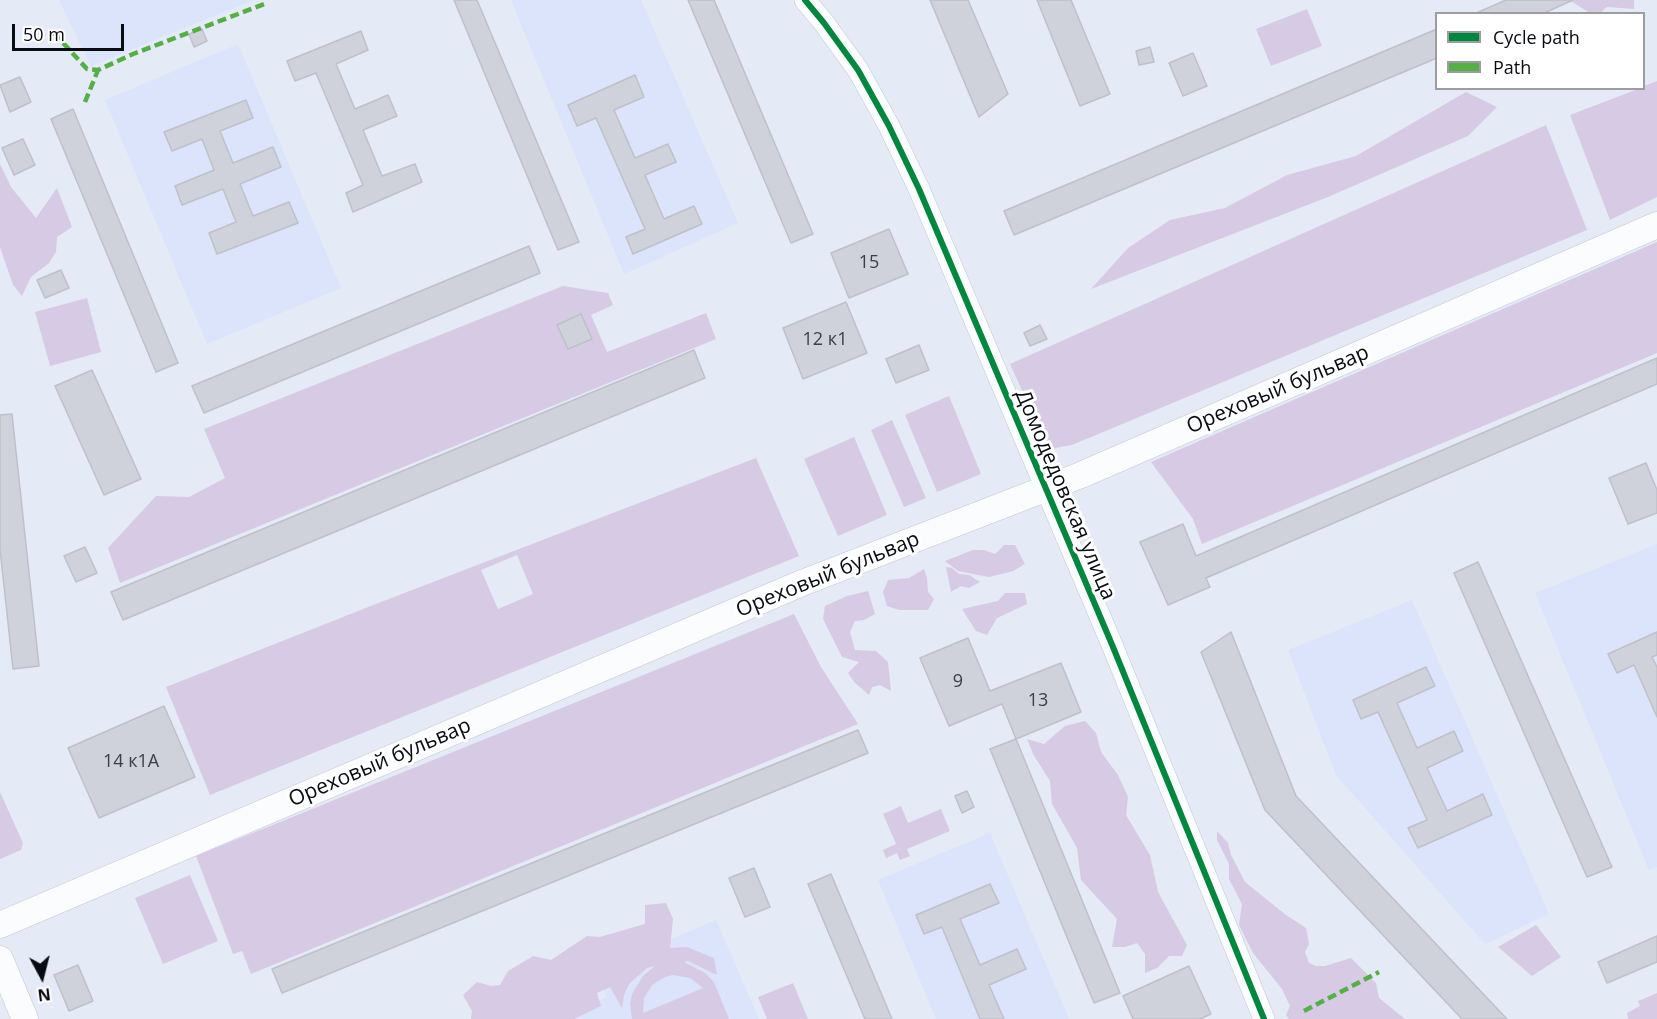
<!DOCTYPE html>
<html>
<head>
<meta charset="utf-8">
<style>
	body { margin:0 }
	#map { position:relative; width:1657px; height:1019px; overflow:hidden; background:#e4eaf6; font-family:"Open Sans",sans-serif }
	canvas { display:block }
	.legend { position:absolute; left:1435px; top:12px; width:210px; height:78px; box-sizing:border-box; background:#fff; border:2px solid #9d9da0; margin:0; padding:8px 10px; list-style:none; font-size:18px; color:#090b12 }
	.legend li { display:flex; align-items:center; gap:12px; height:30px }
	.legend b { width:30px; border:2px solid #9d9da0 }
	.north { position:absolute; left:12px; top:947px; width:60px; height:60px; -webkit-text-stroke:4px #fff; paint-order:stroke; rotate:173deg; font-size:16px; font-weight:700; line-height:24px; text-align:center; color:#090b12 }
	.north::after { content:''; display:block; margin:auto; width:21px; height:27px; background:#090b12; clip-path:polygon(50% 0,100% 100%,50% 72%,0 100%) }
	.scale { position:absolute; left:12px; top:24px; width:112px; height:27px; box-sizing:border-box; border:3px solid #090b12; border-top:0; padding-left:8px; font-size:18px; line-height:21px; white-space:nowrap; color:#090b12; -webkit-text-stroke:4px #fff; paint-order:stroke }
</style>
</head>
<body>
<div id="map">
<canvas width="1657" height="1019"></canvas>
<ul class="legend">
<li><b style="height:8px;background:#00873e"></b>Cycle path</li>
<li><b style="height:8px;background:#54b044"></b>Path</li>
</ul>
<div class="north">N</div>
<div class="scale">50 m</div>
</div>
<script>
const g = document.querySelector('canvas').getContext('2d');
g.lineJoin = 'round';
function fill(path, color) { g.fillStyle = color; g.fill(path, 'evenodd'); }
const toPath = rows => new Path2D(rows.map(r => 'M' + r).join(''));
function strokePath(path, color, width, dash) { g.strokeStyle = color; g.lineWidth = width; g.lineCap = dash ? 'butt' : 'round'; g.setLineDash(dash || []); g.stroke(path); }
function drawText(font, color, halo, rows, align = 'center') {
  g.font = font + ' "Open Sans",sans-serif'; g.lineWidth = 6; g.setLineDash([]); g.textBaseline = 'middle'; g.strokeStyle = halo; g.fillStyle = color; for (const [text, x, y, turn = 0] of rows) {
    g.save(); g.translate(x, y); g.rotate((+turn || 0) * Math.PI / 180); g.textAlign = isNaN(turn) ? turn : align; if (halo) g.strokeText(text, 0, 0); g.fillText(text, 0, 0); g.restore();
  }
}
const built = toPath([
	[59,0,254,0,91,66],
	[511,0,641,0,738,223,624,274],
	[238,44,341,288,207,344,105,100],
	[1657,544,1657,867,1649,870,1535,593],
	[1412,600,1549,914,1485,944,1336,775,1288,650],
	[990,833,1069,1019,936,1019,878,880],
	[716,920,759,1019,554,1019,607,997,596,972]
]);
const green = toPath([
	[1569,0,1634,0,1634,9,1607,7,1600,13,1590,13],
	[1307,9,1322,46,1271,66,1256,29],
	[1657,81,1657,197,1610,220,1570,115,1638,89,1644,88,1644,86],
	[1466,92,1497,107,1468,136,1328,197,1091,289,1128,248,1170,220,1225,208,1287,175,1356,156],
	[1546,125,1587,230,1072,445,1049,449,1010,364],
	[0,164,11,187,36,218,57,188,72,227,57,237,56,252,49,263,31,277,22,296,13,285,0,247],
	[1657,242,1657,353,1202,544,1193,519,1151,462],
	[563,286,608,293,613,305,591,315,607,352,706,313,716,339,120,583,108,548,156,496,189,497,225,478,204,429],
	[87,298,101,352,50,366,35,312],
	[949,396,981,474,937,492,905,415],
	[892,420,926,498,904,507,871,430],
	[854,437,887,515,838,536,804,459],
	[756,458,799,556,210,795,166,687,381,602],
	[517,555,533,594,498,609,481,570],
	[1004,545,1015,545,1025,564,1013,571,989,577,958,571,945,561,973,550,984,550,995,554],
	[946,567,952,568,959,574,969,575,980,582,969,588,961,586,951,592],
	[924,569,927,578,928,592,934,599,928,610,899,610,887,606,883,592,888,580,909,578],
	[868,591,875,614,864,620,855,621,850,632,855,650,876,651,888,662,891,691,880,685,872,687,869,695,854,682,848,673,859,662,842,657,823,619,825,606,847,596],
	[1005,593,1025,593,1027,604,997,618,987,635,976,631,962,609,998,601],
	[794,614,821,667,858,724,251,974,242,951,233,954,196,856],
	[1085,721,1096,733,1101,752,1118,775,1128,797,1126,815,1150,855,1158,892,1187,945,1182,956,1169,956,1157,968,1145,973,1145,954,1137,943,1125,947,1112,947,1117,919,1081,880,1077,848,1052,804,1050,781,1033,754,1027,739,1044,744,1065,726],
	[0,792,23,843,21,850,0,859],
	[901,806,908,823,941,809,950,831,907,849,910,856,900,860,897,853,886,858,883,850,896,844,883,814],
	[1217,831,1228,843,1231,855,1245,882,1286,915,1306,928,1309,944,1305,952,1309,963,1316,966,1325,966,1351,958,1376,983,1379,998,1405,1019,1289,1019,1286,1015,1290,1006,1282,989,1253,953,1239,925,1242,904,1229,879,1229,864,1217,840],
	[190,875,218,941,163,964,135,898],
	[666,903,673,919,670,948,687,947,714,958,717,975,688,961,684,962,705,973,714,982,729,1019,632,1019,630,1004,632,994,643,976,655,966,647,968,629,984,624,995,622,1008,610,987,597,993,601,1006,574,1019,471,1019,472,1011,463,995,477,982,491,986,500,985,508,971,533,956,551,960,587,936,600,937,645,924,645,905],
	[673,975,690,978,703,988,643,1013,644,998,652,985,665,977],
	[1536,925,1561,957,1532,976,1498,947],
	[793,983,808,1019,767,1019,758,997],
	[1657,993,1657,1019,1628,1019,1627,1013,1640,1006,1638,1001]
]);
const building = toPath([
	[454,0,477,0,579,242,558,250,454,0],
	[688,0,714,0,813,234,791,243,688,0],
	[930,0,968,0,1008,94,979,117,930,0],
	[1037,0,1071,0,1110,94,1080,106,1037,0],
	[1506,0,1573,0,1542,14,1474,14,1506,0],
	[202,29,207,41,194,47,189,34,202,29],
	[1437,29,1437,58,1014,235,1004,211,1437,29],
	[361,31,368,50,336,64,355,109,388,95,397,116,363,130,382,176,415,164,422,182,353,212,346,193,363,185,316,73,295,81,287,61,361,31],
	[1150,47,1154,62,1139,65,1136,51,1150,47],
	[1193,53,1207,86,1183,96,1169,63,1193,53],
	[635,75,644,97,614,110,635,158,668,144,676,162,645,175,664,219,694,206,702,224,633,254,626,237,645,229,596,118,577,126,568,105,635,75],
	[20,77,31,102,10,112,0,85,20,77],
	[246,100,253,118,220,131,233,163,273,147,281,167,240,184,253,216,289,202,298,223,217,254,209,233,236,222,223,189,182,205,175,186,214,170,202,139,172,151,164,132,246,100],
	[73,109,178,363,156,372,51,119,73,109],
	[23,139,35,165,14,175,2,148,23,139],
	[889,229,908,274,849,298,831,253,889,229],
	[529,246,540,273,204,413,192,386,529,246],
	[61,270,69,288,45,298,37,280,61,270],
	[846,302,867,353,803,379,783,328,846,302],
	[581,314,592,339,568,349,557,325,581,314],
	[1040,325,1047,339,1030,346,1024,333,1040,325],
	[919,345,929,370,896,383,886,359,919,345],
	[694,350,705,378,123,620,111,592,694,350],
	[1657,358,1657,384,1206,578,1210,587,1168,605,1140,542,1183,524,1196,556,1657,358],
	[92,370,141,479,104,495,55,386,92,370],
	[12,414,39,666,13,669,0,549,0,415,12,414],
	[1646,463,1657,490,1657,513,1628,524,1609,478,1646,463],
	[85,547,97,573,76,582,64,556,85,547],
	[1478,562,1612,867,1587,877,1454,573,1478,562],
	[1231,632,1296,796,1507,1019,1462,1019,1265,810,1201,652,1231,632],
	[1657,632,1657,655,1652,657,1657,667,1657,717,1634,665,1617,673,1608,654,1657,632],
	[968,638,990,691,1061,663,1081,712,1016,739,1002,704,949,726,920,658,968,638],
	[1426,667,1435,686,1397,703,1417,748,1454,731,1463,751,1427,768,1447,811,1483,794,1492,815,1418,848,1408,828,1427,820,1378,712,1361,719,1353,700,1426,667],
	[164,706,195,777,99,818,68,748,164,706],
	[858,730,868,753,282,993,272,969,858,730],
	[1016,739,1120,993,1094,1003,990,749,1016,739],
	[967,791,974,807,962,813,955,796,967,791],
	[754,868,770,907,745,917,729,878,754,868],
	[831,874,892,1019,865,1019,808,884,831,874],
	[990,884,999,903,960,919,980,965,1017,949,1026,969,989,985,1004,1019,980,1019,942,927,924,934,916,915,990,884],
	[1657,936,1657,962,1607,983,1598,962,1657,936],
	[78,965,93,1001,69,1011,54,975,78,965],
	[1189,966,1211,1014,1200,1019,1133,1019,1123,996,1189,966]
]);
const minor = toPath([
	[805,0,824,23,858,70,889,126,919,189,1113,647,1264,1019]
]);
const major = toPath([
	[0,925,802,583,1081,475,1657,225],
	[0,959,25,1019]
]);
const quiet = toPath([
	[54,33,87,69,98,70,133,54,267,3],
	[85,102,98,70],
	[1304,1011,1379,972]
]);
const cycleway = toPath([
	[805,0,824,23,858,70,889,126,919,189,1113,647,1264,1019]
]);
const numberNames = [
	["15",869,263],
	["12 к1",825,340],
	["9",958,682],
	["13",1038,701],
	["14 к1А",131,762]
];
const streetNames = [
	["Ореховый бульвар",1278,390,-23],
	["Домодедовская улица",1065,495,67],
	["Ореховый бульвар",828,575,-22],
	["Ореховый бульвар",380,763,-23]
];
fill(built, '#dbe4fa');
fill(green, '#d7cae5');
fill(building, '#cfd1db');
strokePath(building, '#bfc0ca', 1.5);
strokePath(minor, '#c3c7d0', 22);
strokePath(major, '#c3c7d0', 27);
strokePath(minor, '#fbfcfe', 21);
strokePath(major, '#fbfcfe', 26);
strokePath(quiet, '#54b044', 4.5, [9, 4.5]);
strokePath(cycleway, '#00873e', 6);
drawText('18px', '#3c3e46', null, numberNames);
drawText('21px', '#090b12', '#fff', streetNames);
</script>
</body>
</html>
